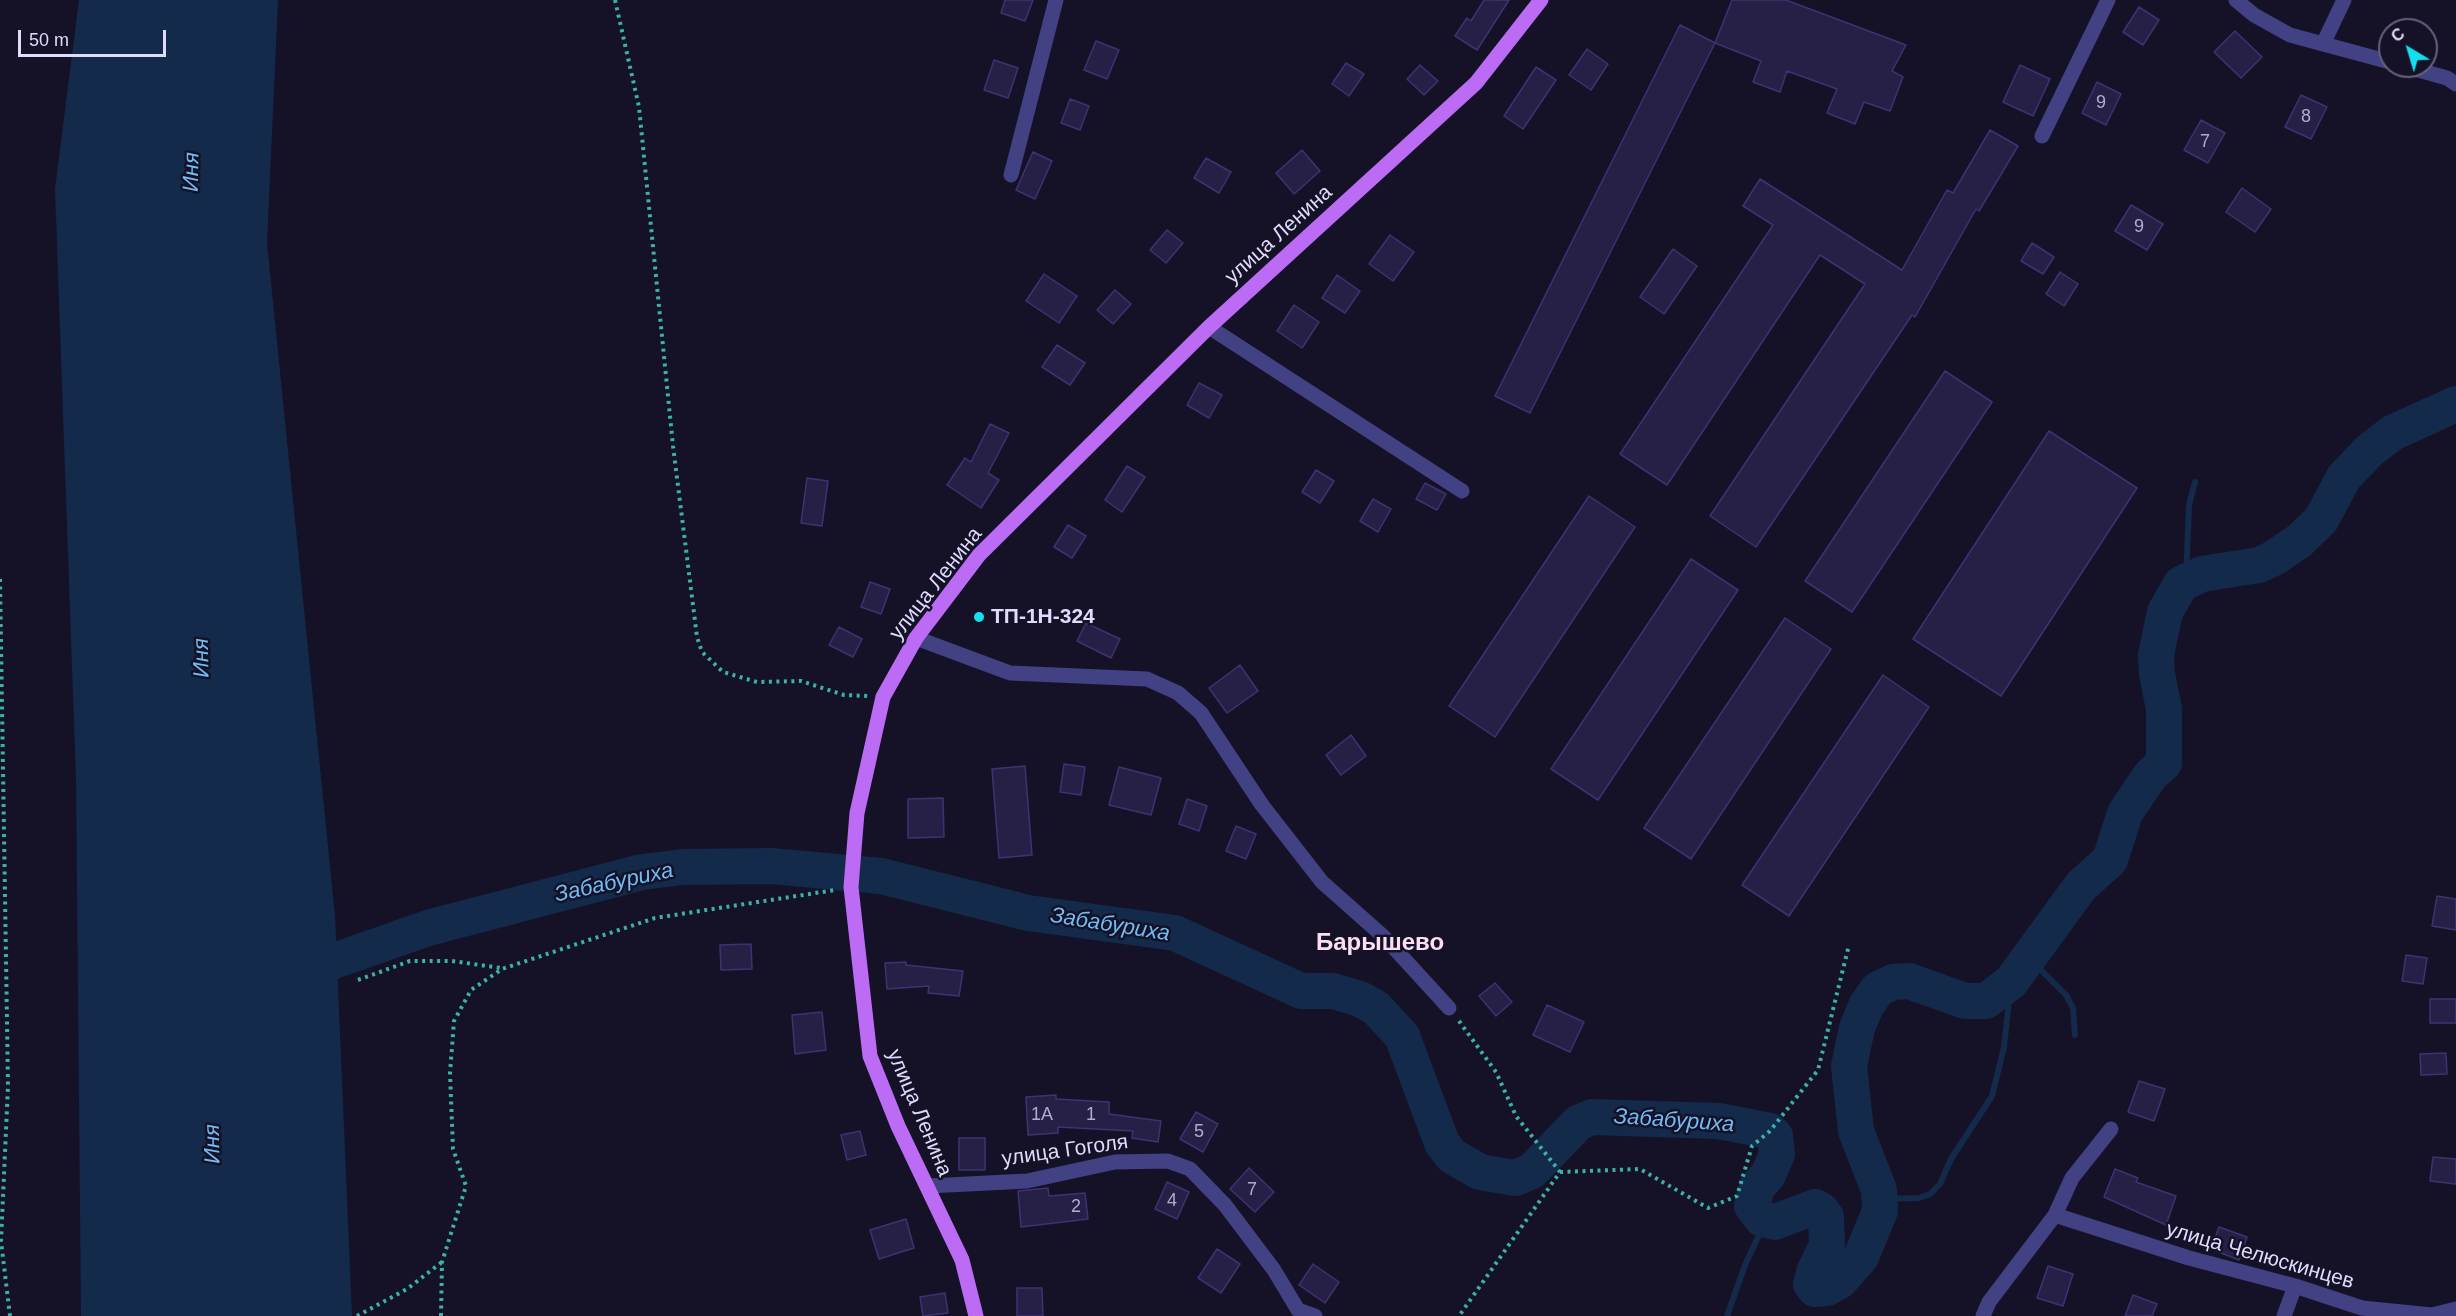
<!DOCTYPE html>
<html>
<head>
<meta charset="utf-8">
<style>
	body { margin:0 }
	#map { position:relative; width:2456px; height:1316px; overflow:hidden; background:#151228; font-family:Helvetica,sans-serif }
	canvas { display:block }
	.north { position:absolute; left:2378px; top:18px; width:60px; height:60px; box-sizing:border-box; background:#151228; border:2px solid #65627d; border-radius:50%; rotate:322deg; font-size:16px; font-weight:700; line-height:24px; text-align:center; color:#dedbfc }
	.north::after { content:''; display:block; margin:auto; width:21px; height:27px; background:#16dfed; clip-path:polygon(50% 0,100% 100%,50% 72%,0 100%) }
	.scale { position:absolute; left:18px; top:30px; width:148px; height:27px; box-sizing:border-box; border:3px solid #dedbfc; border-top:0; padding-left:8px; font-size:18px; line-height:21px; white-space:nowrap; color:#dedbfc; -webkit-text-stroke:4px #151228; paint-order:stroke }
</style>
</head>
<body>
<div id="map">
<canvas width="2456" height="1316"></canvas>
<div class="north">С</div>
<div class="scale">50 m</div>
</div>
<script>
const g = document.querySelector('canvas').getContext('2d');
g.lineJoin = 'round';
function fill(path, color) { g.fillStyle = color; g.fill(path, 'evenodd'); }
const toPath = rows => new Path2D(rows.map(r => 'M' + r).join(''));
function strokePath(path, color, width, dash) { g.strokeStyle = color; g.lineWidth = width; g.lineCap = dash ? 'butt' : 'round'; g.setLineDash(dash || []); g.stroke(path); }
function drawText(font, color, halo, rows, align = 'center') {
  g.font = font + ' Helvetica,sans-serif'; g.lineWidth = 5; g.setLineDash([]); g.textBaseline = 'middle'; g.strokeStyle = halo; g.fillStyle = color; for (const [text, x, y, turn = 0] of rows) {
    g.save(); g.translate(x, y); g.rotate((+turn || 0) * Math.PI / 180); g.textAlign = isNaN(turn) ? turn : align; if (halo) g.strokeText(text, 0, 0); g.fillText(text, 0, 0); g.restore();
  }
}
const water = toPath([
	[79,0,278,0,267,243,335,916,352,1316,81,1316,76,778,55,189]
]);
const stream = toPath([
	[2186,581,2189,505,2195,482],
	[2029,958,2066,995,2073,1008,2075,1035],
	[1882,1199,1919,1198,1930,1194,1940,1184,1951,1159,1992,1096,2004,1047,2011,982],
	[1727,1316,1745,1265,1766,1220]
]);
const river = toPath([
	[291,976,428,928,642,872,683,867,771,866,881,876,1028,913,1175,933,1301,991,1333,991,1360,999,1376,1008,1402,1036,1442,1143,1452,1156,1480,1172,1515,1178,1532,1171,1578,1123,1592,1117,1719,1121,1770,1131,1775,1136,1777,1154,1768,1175,1757,1187,1752,1206,1762,1219,1775,1222,1815,1207,1822,1211,1826,1217,1827,1245,1814,1272,1811,1284,1815,1289,1827,1288,1840,1281,1861,1257,1880,1211,1879,1190,1856,1131,1849,1066,1857,1028,1866,1006,1878,989,1893,982,1909,981,1965,1001,1986,1001,2011,982,2081,886,2110,860,2125,813,2150,776,2164,763,2164,709,2157,674,2156,655,2165,612,2181,584,2202,574,2259,565,2274,558,2299,541,2321,520,2344,477,2369,451,2392,433,2456,404]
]);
const building = toPath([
	[1005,0,1033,0,1025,21,1001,13,1005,0],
	[1484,0,1509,0,1477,50,1455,36,1467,18,1471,21,1484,0],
	[1732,0,1786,0,1906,45,1892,71,1903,77,1890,111,1864,102,1855,124,1827,113,1837,89,1787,71,1780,92,1753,82,1761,61,1715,43,1732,0],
	[2139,7,2159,20,2143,45,2123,32,2139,7],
	[1680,25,1715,43,1530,413,1495,396,1680,25],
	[2235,31,2262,57,2241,78,2214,52,2235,31],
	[1096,41,1119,50,1107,79,1084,70,1096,41],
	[1587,49,1608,64,1591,90,1569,75,1587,49],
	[994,60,1018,68,1008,98,984,90,994,60],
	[1346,63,1364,74,1349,96,1332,84,1346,63],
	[1420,65,1438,81,1424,95,1407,79,1420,65],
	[2020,65,2050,79,2033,116,2003,102,2020,65],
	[1536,67,1556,80,1523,129,1504,116,1536,67],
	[2097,82,2121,94,2106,125,2082,113,2097,82],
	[2301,95,2327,107,2311,139,2285,127,2301,95],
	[1070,99,1089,106,1080,130,1061,123,1070,99],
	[2201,120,2225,133,2208,163,2184,150,2201,120],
	[1990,130,2018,146,1979,211,1976,209,1915,317,1912,315,1756,547,1710,516,1865,284,1820,255,1667,485,1620,454,1773,225,1743,206,1760,179,1902,270,1947,190,1953,193,1990,130],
	[1302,150,1320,171,1294,194,1276,173,1302,150],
	[1033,152,1052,161,1035,199,1016,190,1033,152],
	[1206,158,1231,172,1219,193,1194,178,1206,158],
	[2242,188,2271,209,2255,232,2226,212,2242,188],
	[2131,205,2163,224,2147,250,2115,231,2131,205],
	[1167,230,1183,243,1166,263,1150,250,1167,230],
	[1390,235,1414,252,1393,281,1369,264,1390,235],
	[2032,243,2054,257,2043,274,2021,261,2032,243],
	[1673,249,1697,266,1664,314,1640,297,1673,249],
	[2060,272,2078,284,2064,306,2046,294,2060,272],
	[1044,274,1077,296,1059,323,1026,301,1044,274],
	[1337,275,1360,291,1345,313,1322,298,1337,275],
	[1115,290,1131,304,1113,324,1097,310,1115,290],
	[1294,305,1319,322,1302,348,1277,331,1294,305],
	[1057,345,1085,363,1070,385,1042,367,1057,345],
	[1945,371,1992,402,1852,612,1805,581,1945,371],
	[1199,383,1222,395,1209,418,1187,405,1199,383],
	[990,424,1009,433,988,473,999,480,981,508,947,485,965,458,971,462,990,424],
	[2049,431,2137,488,2001,696,1913,639,2049,431],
	[1127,466,1145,477,1122,512,1105,500,1127,466],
	[1316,470,1334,481,1320,503,1302,492,1316,470],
	[807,478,828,481,822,526,801,523,807,478],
	[1425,483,1446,494,1437,510,1416,499,1425,483],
	[1589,496,1635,527,1495,737,1449,706,1589,496],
	[1373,499,1391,509,1378,532,1360,521,1373,499],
	[1068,525,1086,536,1072,558,1054,547,1068,525],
	[1691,559,1738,590,1598,800,1551,769,1691,559],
	[870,582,890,589,881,614,861,607,870,582],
	[1785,618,1831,649,1691,859,1644,828,1785,618],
	[1086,623,1120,639,1111,658,1077,641,1086,623],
	[839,627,862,639,853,657,829,645,839,627],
	[1240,665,1258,691,1227,713,1209,688,1240,665],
	[1883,675,1929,707,1789,916,1742,885,1883,675],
	[1351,735,1366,756,1341,775,1326,755,1351,735],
	[1064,764,1085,767,1081,795,1060,792,1064,764],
	[1025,766,1032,855,999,858,992,769,1025,766],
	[1119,767,1161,778,1151,815,1109,805,1119,767],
	[943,798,944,837,908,838,908,799,943,798],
	[1187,799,1207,806,1199,831,1179,824,1187,799],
	[1236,826,1256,834,1246,859,1226,851,1236,826],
	[2437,896,2456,899,2456,930,2432,926,2437,896],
	[751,944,752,969,721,970,720,945,751,944],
	[2406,955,2427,958,2423,984,2402,981,2406,955],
	[906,962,906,965,963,971,959,996,928,993,929,986,887,989,885,963,906,962],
	[1495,983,1512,1002,1496,1016,1479,996,1495,983],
	[2430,999,2456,999,2456,1023,2430,1023,2430,999],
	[1547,1005,1584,1022,1570,1052,1533,1035,1547,1005],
	[822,1012,826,1050,795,1054,792,1015,822,1012],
	[2446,1053,2447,1074,2421,1075,2420,1054,2446,1053],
	[2139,1081,2165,1089,2154,1121,2128,1112,2139,1081],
	[1056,1095,1056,1099,1109,1102,1109,1114,1161,1121,1158,1142,1132,1138,1133,1131,1058,1127,1058,1133,1028,1135,1026,1097,1056,1095],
	[1196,1112,1218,1124,1203,1152,1180,1139,1196,1112],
	[860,1131,866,1155,847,1160,841,1135,860,1131],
	[959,1138,985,1138,985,1170,959,1170,959,1138],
	[2433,1157,2456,1159,2456,1184,2430,1181,2433,1157],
	[1249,1168,1274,1192,1255,1212,1230,1189,1249,1168],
	[2115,1169,2138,1178,2136,1182,2176,1196,2166,1225,2104,1197,2115,1169],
	[1167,1182,1189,1192,1177,1219,1155,1209,1167,1182],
	[1048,1188,1049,1196,1085,1193,1088,1219,1021,1227,1018,1191,1048,1188],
	[906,1219,914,1248,879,1259,870,1230,906,1219],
	[2219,1227,2247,1237,2239,1260,2211,1249,2219,1227],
	[1217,1249,1240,1264,1221,1293,1198,1278,1217,1249],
	[1313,1264,1339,1282,1325,1303,1299,1285,1313,1264],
	[2048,1266,2073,1274,2063,1306,2037,1298,2048,1266],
	[1017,1288,1042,1288,1043,1316,1017,1316,1017,1288],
	[945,1293,948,1313,923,1316,920,1297,945,1293],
	[2133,1295,2157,1304,2152,1316,2125,1316,2133,1295]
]);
const path = toPath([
	[615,0,639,107,673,446,697,637,702,652,723,672,757,682,801,681,844,695,868,696],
	[0,579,8,1086,1,1241,10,1316],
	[358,980,410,961,452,961,501,968],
	[1459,1021,1496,1072,1516,1116,1560,1172,1459,1316],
	[1560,1172,1640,1169,1708,1208,1737,1196,1752,1146,1770,1131,1818,1070,1849,945],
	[357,1316,407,1289,442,1262],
	[441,1316,442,1262,466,1186,453,1149,450,1073,454,1021,471,990,502,969,655,918,835,890]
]);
const minor = toPath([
	[2236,0,2254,15,2290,35,2390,62],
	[2323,44,2344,0],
	[2404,66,2447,78,2456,84],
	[2042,136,2108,0],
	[1011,175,1056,0],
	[1209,327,1462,491],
	[916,638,1010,673,1147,679,1178,693,1201,713,1262,805,1322,882,1384,937,1449,1008],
	[928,1186,1027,1181,1115,1162,1168,1161,1190,1169,1225,1205,1274,1270,1298,1310,1315,1316],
	[2055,1215,2189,1258,2295,1286,2362,1308,2432,1315,2456,1309],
	[1983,1316,1989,1302,2055,1215,2072,1178,2111,1129],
	[2284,1316,2295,1286]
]);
const major = toPath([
	[976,1316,962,1260,898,1126,870,1056,851,887,857,813,883,697,916,638,979,555,1209,327,1476,83,1541,0]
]);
const markers = [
	[979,617,6,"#16dfed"]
];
const numberNames = [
	["9",2101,103],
	["8",2306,117],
	["7",2205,142],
	["9",2139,227],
	["1А",1042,1115],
	["1",1091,1115],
	["5",1199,1132],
	["7",1252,1190],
	["4",1172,1201],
	["2",1076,1207]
];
const streetNames = [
	["улица Ленина",1279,235,-42],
	["улица Ленина",936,584,-52],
	["улица Ленина",919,1113,67],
	["улица Гоголя",1065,1151,-8],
	["улица Челюскинцев",2260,1256,16]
];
const poiNames = [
	["ТП-1Н-324",991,617]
];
const waterNames = [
	["Иня",192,172,-89],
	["Иня",202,658,-91],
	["Забабуриха",614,883,-12],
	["Забабуриха",1110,925,9],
	["Забабуриха",1674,1121,4],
	["Иня",213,1144,-91]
];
const quarterNames = [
	["Барышево",1380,943]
];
fill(water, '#132a4b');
strokePath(stream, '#132a4b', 6);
strokePath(river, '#132a4b', 36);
fill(building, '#262047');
strokePath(building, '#3e3371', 1.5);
strokePath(path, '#3ab2a7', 4, [3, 4.5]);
strokePath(minor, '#414183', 15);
strokePath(major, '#bc6bf4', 15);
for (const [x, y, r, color] of markers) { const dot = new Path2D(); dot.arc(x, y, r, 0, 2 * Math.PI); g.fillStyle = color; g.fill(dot); strokePath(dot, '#151228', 2); }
drawText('18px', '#b0accf', null, numberNames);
drawText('21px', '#dedbfc', '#151228', streetNames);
drawText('bold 21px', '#dedbfc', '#151228', poiNames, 'left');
drawText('italic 22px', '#72bcf4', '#151228', waterNames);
drawText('bold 24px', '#fcddf2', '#151228', quarterNames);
</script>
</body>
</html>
